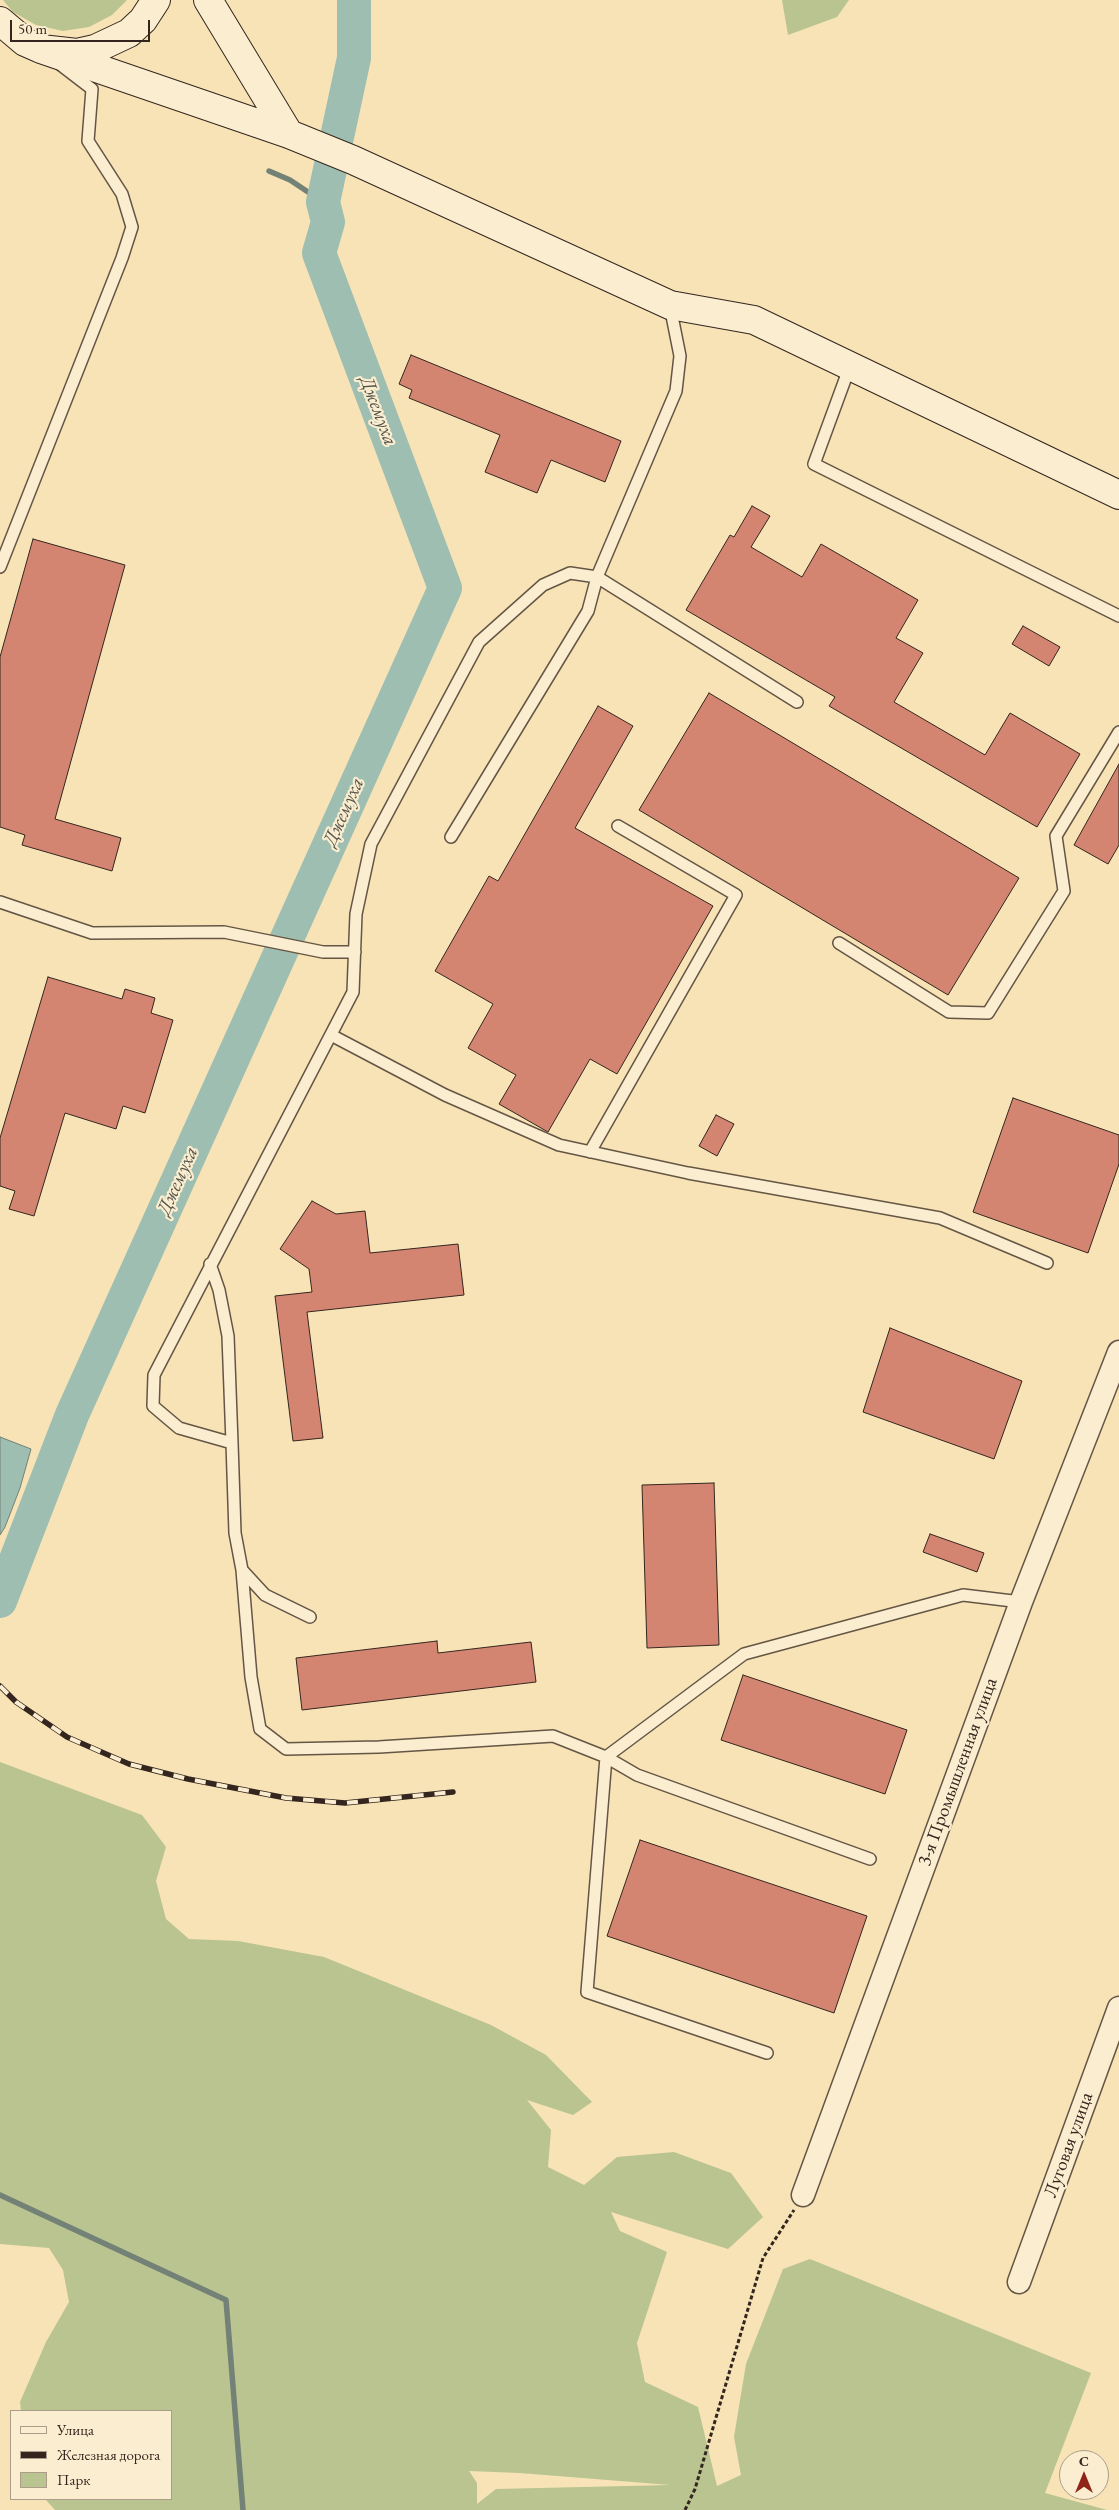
<!DOCTYPE html>
<html>
<head>
<meta charset="utf-8">
<style>
	body { margin:0 }
	#map { position:relative; width:1119px; height:2510px; overflow:hidden; background:#f7e3b6; font-family:"EB Garamond",serif }
	canvas { display:block }
	.legend { position:absolute; left:10px; top:2410px; width:162px; height:90px; box-sizing:border-box; background:#faedd0; border:1px solid #ab9d89; margin:0; padding:6px 9px; list-style:none; font-size:15px; color:#34261e }
	.legend li { display:flex; align-items:center; gap:10px; height:25px }
	.legend b { width:25px; border:1px solid #ab9d89 }
	.north { position:absolute; left:1059px; top:2450px; width:50px; height:50px; box-sizing:border-box; background:#faedd0; border:1px solid #ab9d89; border-radius:50%; rotate:0deg; font-size:14px; font-weight:700; line-height:20px; text-align:center; color:#34261e }
	.north::after { content:''; display:block; margin:auto; width:18px; height:22px; background:#8f2418; clip-path:polygon(50% 0,100% 100%,50% 72%,0 100%) }
	.scale { position:absolute; left:10px; top:20px; width:140px; height:22px; box-sizing:border-box; border:2px solid #34261e; border-top:0; padding-left:6px; font-size:15px; line-height:18px; white-space:nowrap; color:#34261e; -webkit-text-stroke:4px #faedd0; paint-order:stroke }
</style>
</head>
<body>
<div id="map">
<canvas width="1119" height="2510"></canvas>
<ul class="legend">
<li><b style="height:6px;background:#faedd0"></b>Улица</li>
<li><b style="height:6px;background:#34261e"></b>Железная дорога</li>
<li><b style="height:14px;background:#b9c491"></b>Парк</li>
</ul>
<div class="north">С</div>
<div class="scale">50 m</div>
</div>
<script>
const g = document.querySelector('canvas').getContext('2d');
g.lineJoin = 'round';
function fill(path, color) { g.fillStyle = color; g.fill(path, 'evenodd'); }
const toPath = rows => new Path2D(rows.map(r => 'M' + r).join(''));
function strokePath(path, color, width, dash) { g.strokeStyle = color; g.lineWidth = width; g.lineCap = dash ? 'butt' : 'round'; g.setLineDash(dash || []); g.stroke(path); }
function drawText(font, color, halo, rows, align = 'center') {
  g.font = font + ' "EB Garamond",serif'; g.lineWidth = 4.5; g.setLineDash([]); g.textBaseline = 'middle'; g.strokeStyle = halo; g.fillStyle = color; for (const [text, x, y, turn = 0] of rows) {
    g.save(); g.translate(x, y); g.rotate((+turn || 0) * Math.PI / 180); g.textAlign = isNaN(turn) ? turn : align; if (halo) g.strokeText(text, 0, 0); g.fillText(text, 0, 0); g.restore();
  }
}
const green = toPath([
	[3,0,127,0,112,15,89,27,63,31,36,25,13,12],
	[782,0,849,0,837,17,788,35],
	[0,1762,142,1815,166,1847,156,1881,166,1919,189,1939,238,1941,324,1957,491,2025,546,2055,592,2102,573,2115,527,2100,551,2130,548,2167,584,2185,617,2157,674,2152,731,2173,763,2217,728,2249,611,2212,620,2231,667,2252,637,2343,645,2382,698,2407,717,2486,741,2475,734,2437,746,2364,783,2269,810,2259,1091,2373,1045,2493,1107,2510,55,2510,45,2499,171,2499,171,2411,21,2411,20,2402,46,2342,69,2302,63,2270,49,2248,0,2244],
	[469,2471,520,2473,670,2485,496,2489,477,2504,477,2483]
]);
const water = toPath([
	[0,1437,31,1449,20,1488,5,1527,0,1535,0,1437]
]);
const stream = toPath([
	[269,171,290,180,323,202],
	[0,2195,226,2300,243,2510]
]);
const river = toPath([
	[0,1601,72,1415,445,588,319,253,328,222,323,202,354,58,354,0]
]);
const building = toPath([
	[411,355,621,441,605,482,551,460,537,493,485,472,500,435,409,398,412,390,399,384,411,355],
	[752,506,770,516,751,547,802,577,821,544,918,600,896,638,923,653,894,702,985,755,1010,713,1080,754,1037,827,829,706,835,697,686,610,730,535,734,537,752,506],
	[33,539,125,565,55,819,121,838,112,871,22,845,25,835,0,827,0,657,33,539],
	[1023,626,1060,647,1049,666,1012,644,1023,626],
	[709,693,1019,878,948,995,639,810,709,693],
	[598,706,633,726,575,828,713,906,617,1074,590,1059,548,1132,499,1104,516,1075,468,1048,493,1004,435,971,489,876,498,881,598,706],
	[1119,764,1119,845,1108,864,1074,845,1119,764],
	[48,977,122,999,125,989,155,998,151,1013,173,1020,145,1113,123,1106,116,1129,65,1113,34,1216,9,1209,15,1191,0,1186,0,1138,48,977],
	[1013,1098,1119,1135,1119,1164,1088,1253,973,1212,1013,1098],
	[716,1115,734,1124,717,1156,699,1146,716,1115],
	[312,1201,336,1214,365,1211,370,1253,458,1244,464,1295,307,1312,323,1438,293,1441,275,1296,312,1292,309,1269,280,1249,312,1201],
	[890,1328,1022,1381,994,1459,863,1412,890,1328],
	[714,1483,719,1645,647,1648,642,1485,714,1483],
	[930,1534,984,1553,977,1572,923,1552,930,1534],
	[437,1641,438,1653,531,1642,536,1682,302,1710,296,1658,437,1641],
	[743,1675,907,1730,885,1794,721,1740,743,1675],
	[640,1840,867,1916,834,2013,607,1936,640,1840]
]);
const path = toPath([
	[685,2510,695,2489,763,2258,794,2210]
]);
const lane = toPath([
	[850,366,814,464,1119,616],
	[0,567,122,258,132,227,122,194,88,141,92,89,62,66],
	[451,837,588,611,597,577,797,702],
	[0,902,92,933,224,932,323,952,355,952],
	[839,943,949,1012,988,1013,1064,891,1056,836,1119,732],
	[331,1035,445,1095,559,1145,688,1173,940,1218,1047,1263],
	[590,1152,736,895,618,826],
	[210,1264,219,1290,228,1336,232,1443],
	[242,1570,251,1677,260,1729,286,1749,379,1747,553,1736,606,1757,637,1775,870,1859],
	[310,1617,265,1595,242,1570,235,1533,232,1443,179,1428,153,1406,154,1375,353,992,356,914,371,844,479,642,543,585,570,573,597,577,676,391,680,356,670,306],
	[767,2053,587,1992,606,1757,744,1654,963,1595,1021,1602]
]);
const street = toPath([
	[803,2195,1021,1602,1119,1352],
	[1019,2282,1119,2008]
]);
const secondary = toPath([
	[208,0,289,134],
	[0,21,25,42,41,49,77,53,95,49,129,33,143,20,156,0],
	[41,49,289,134,353,160,670,305,754,320,1119,495]
]);
const rail = toPath([
	[0,1686,16,1702,67,1737,129,1764,188,1779,286,1798,345,1803,453,1792]
]);
const streetNames = [
	["3-я Промышленная улица",958,1772,-70],
	["Луговая улица",1069,2145,-70]
];
const waterNames = [
	["Джемуха",378,411,69],
	["Джемуха",344,812,-66],
	["Джемуха",178,1181,-66]
];
fill(green, '#b9c491');
fill(water, '#9dbeb1');
strokePath(water, '#738176', 1);
strokePath(stream, '#738176', 5.5);
strokePath(river, '#9dbeb1', 34);
fill(building, '#d38571');
strokePath(building, '#34261e', 1);
strokePath(lane, '#655544', 14);
strokePath(street, '#655544', 25);
strokePath(secondary, '#34261e', 30);
strokePath(path, '#34261e', 3, [4, 2.5]);
strokePath(lane, '#faedd0', 11);
strokePath(street, '#faedd0', 22);
strokePath(secondary, '#faedd0', 28);
strokePath(rail, '#34261e', 5.5);
strokePath(rail, '#faedd0', 4, [11]);
drawText('19px', '#34261e', '#faedd0', streetNames);
drawText('italic 20px', '#54544a', '#faedd0', waterNames);
</script>
</body>
</html>
